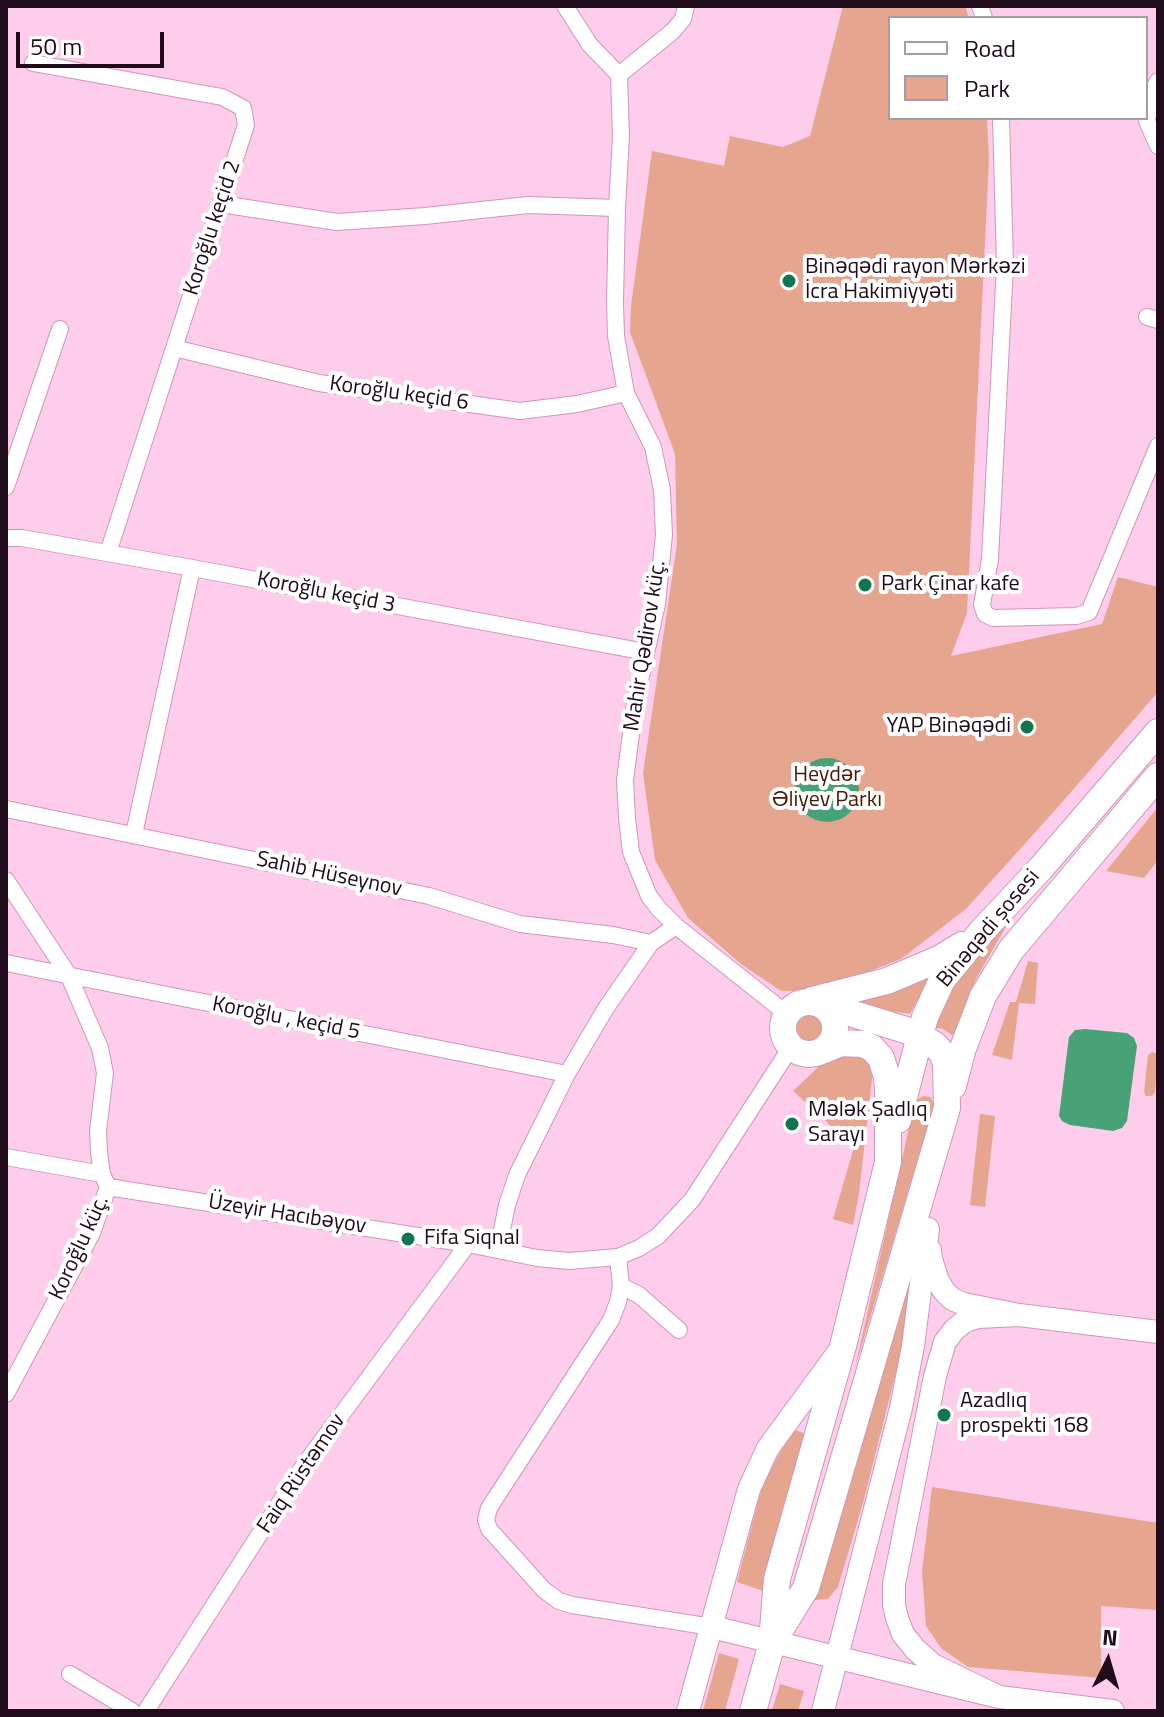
<!DOCTYPE html>
<html>
<head>
<meta charset="utf-8">
<style>
	body { margin:0 }
	#map { position:relative; width:1164px; height:1717px; overflow:hidden; background:#ffcdec; font-family:"Titillium Web",sans-serif }
	canvas { display:block }
	.frame { position:absolute; inset:0; border:8px solid #200b1a; pointer-events:none }
	.legend { position:absolute; left:888px; top:16px; width:260px; height:104px; box-sizing:border-box; background:#fff; border:2px solid #a69da3; margin:0; padding:10px 14px; list-style:none; font-size:24px; color:#200b1a }
	.legend li { display:flex; align-items:center; gap:16px; height:40px }
	.legend b { width:40px; border:2px solid #a69da3 }
	.north { position:absolute; left:1068px; top:1621px; width:80px; height:80px; -webkit-text-stroke:6px #fff; paint-order:stroke; rotate:5deg; font-size:22px; font-weight:700; line-height:32px; text-align:center; color:#200b1a }
	.north::after { content:''; display:block; margin:auto; width:28px; height:36px; background:#200b1a; clip-path:polygon(50% 0,100% 100%,50% 72%,0 100%) }
	.scale { position:absolute; left:16px; top:32px; width:148px; height:36px; box-sizing:border-box; border:4px solid #200b1a; border-top:0; padding-left:10px; font-size:24px; line-height:28px; white-space:nowrap; color:#200b1a; -webkit-text-stroke:6px #fff; paint-order:stroke }
</style>
</head>
<body>
<div id="map">
<canvas width="1164" height="1717"></canvas>
<div class="frame"></div>
<ul class="legend">
<li><b style="height:10px;background:#fff"></b>Road</li>
<li><b style="height:22px;background:#e6a58e"></b>Park</li>
</ul>
<div class="north">N</div>
<div class="scale">50 m</div>
</div>
<script>
const g = document.querySelector('canvas').getContext('2d');
g.lineJoin = 'round';
function fill(path, color) { g.fillStyle = color; g.fill(path, 'evenodd'); }
const toPath = rows => new Path2D(rows.map(r => 'M' + r).join(''));
function strokePath(path, color, width, dash) { g.strokeStyle = color; g.lineWidth = width; g.lineCap = dash ? 'butt' : 'round'; g.setLineDash(dash || []); g.stroke(path); }
function drawText(font, color, halo, rows, align = 'center') {
  g.font = font + ' "Titillium Web",sans-serif'; g.lineWidth = 8; g.setLineDash([]); g.textBaseline = 'middle'; g.strokeStyle = halo; g.fillStyle = color; for (const [text, x, y, turn = 0] of rows) {
    g.save(); g.translate(x, y); g.rotate((+turn || 0) * Math.PI / 180); g.textAlign = isNaN(turn) ? turn : align; if (halo) g.strokeText(text, 0, 0); g.fillText(text, 0, 0); g.restore();
  }
}
const green = toPath([
	[843,6,965,6,969,18,890,18,890,118,987,118,989,160,967,613,951,656,1102,624,1118,577,1158,587,1158,692,1058,807,966,909,901,959,842,982,807,991,781,991,741,964,688,918,655,860,643,773,677,544,675,454,630,332,631,306,652,151,724,166,730,136,783,147,810,136],
	[1158,807,1158,860,1144,878,1106,871],
	[1012,916,976,979,953,1036,943,1029,930,1027,955,980],
	[1028,961,1038,963,1035,1004,1019,1003,1012,1060,992,1055,1010,1002,1016,1002],
	[934,970,910,1014,853,1005],
	'792 1028a17 17 0 1 1 34 0a17 17 0 1 1-34 0Z',
	[1152,1052,1158,1054,1155,1092,1152,1096,1146,1096,1144,1092,1148,1055],
	[833,1053,863,1055,873,1071,859,1193,853,1225,833,1219,854,1147,793,1091],
	[923,1096,931,1097,934,1105,855,1368,915,1101],
	[980,1114,995,1116,985,1207,970,1205],
	[910,1267,904,1341,863,1503,838,1587,828,1599,814,1600],
	[794,1430,804,1433,763,1591,737,1582,764,1479],
	[932,1487,1158,1523,1158,1610,1101,1606,1101,1678,968,1667,941,1648,926,1626,922,1572],
	[719,1653,739,1659,725,1711,703,1711],
	[780,1684,804,1691,798,1711,772,1711]
]);
const water = toPath([
	'795 790a32 32 0 1 1 64 0a32 32 0 1 1-64 0Z',
	[1085,1029,1127,1033,1134,1038,1137,1046,1127,1121,1122,1128,1113,1131,1070,1125,1062,1121,1059,1116,1069,1037,1075,1030]
]);
const street = toPath([
	[565,6,590,45,619,75],
	[980,6,984,18],
	[33,63,222,97,243,108,246,125,108,553],
	[619,75,621,136,617,208,615,302,616,336,626,393,653,447,662,490,664,535,657,604,635,703,625,780,627,818,631,852,649,896,659,909,676,926,787,1014],
	[619,75,673,31,683,19,686,6],
	[1158,81,1151,94,1147,121,1158,146],
	[1001,118,1005,265,990,559,982,605,985,614,993,618,1076,616,1089,612,1158,446],
	[221,204,337,222,425,216,528,205,617,208],
	[1147,317,1158,320],
	[174,348,319,383,520,411,577,404,626,393],
	[6,487,60,329],
	[6,538,22,538,192,568,646,652],
	[6,809,429,896,520,924,613,935,651,943],
	[134,834,192,568],
	[6,880,69,976,100,1048,105,1073,98,1131,99,1152,102,1174,108,1187,92,1233,6,1394],
	[6,963,567,1074],
	[6,1157,102,1174],
	[108,1187,468,1244,537,1258,569,1261,618,1257,639,1248,658,1236,692,1200,791,1047],
	[498,1250,507,1205,517,1175,567,1074,606,1008,651,943,676,926],
	[618,1257,621,1286,618,1302,611,1320,489,1508,486,1520,489,1529,544,1590,559,1601,572,1605,712,1627],
	[621,1286,639,1295,679,1330],
	[70,1674,132,1711],
	[146,1711,304,1465,468,1244]
]);
const secondary = toPath([
	[930,1250,931,1259,938,1281,944,1291,952,1299,964,1304,1019,1315,1158,1332],
	[712,1627,999,1697,1113,1711],
	[999,1697,933,1665,915,1649,903,1634,897,1618,894,1605,894,1584,935,1376,945,1342,954,1330,965,1321,978,1317,1019,1315],
	[688,1711,749,1489,768,1448,837,1354],
	[823,1711,901,1408,913,1346,928,1229]
]);
const primary = toPath([
	[812,1000,887,981,939,959,962,945],
	'783 1028a26 26 0 1 1 52 0a26 26 0 1 1-52 0Z',
	[953,1086,963,1048,983,996,1011,950,1158,776],
	[898,1120,925,1017,942,980,981,932,1041,868,1158,732],
	[772,1643,806,1588,947,1108,946,1063,942,1053,935,1045,912,1032,818,1003],
	[753,1711,772,1643,777,1579,843,1346,888,1162,888,1091,887,1077,881,1058,872,1048,863,1044,841,1043,824,1050]
]);
const markers = [
	[789,281,8,"#10764f"],
	[865,585,8,"#10764f"],
	[1027,727,8,"#10764f"],
	[792,1124,8,"#10764f"],
	[408,1239,8,"#10764f"],
	[944,1415,8,"#10764f"]
];
const streetNames = [
	["Koroğlu keçid 2",213,228,-72],
	["Koroğlu keçid 6",399,394,8],
	["Koroğlu keçid 3",326,593,11],
	["Mahir Qədirov küç.",646,646,-81],
	["Sahib Hüseynov",329,875,12],
	["Binəqədi şosesi",989,929,-50],
	["Koroğlu , keçid 5",286,1019,11],
	["Üzeyir Hacıbəyov",287,1215,9],
	["Koroğlu küç.",80,1248,-65],
	["Faiq Rüstəmov",302,1474,-56]
];
const poiNames = [
	["Binəqədi rayon Mərkəzi",805,268],
	["İcra Hakimiyyəti",805,293],
	["Park Çinar kafe",881,585],
	["YAP Binəqədi",1011,727,"right"],
	["Mələk Şadlıq",808,1111],
	["Sarayı",808,1136],
	["Fifa Siqnal",424,1239],
	["Azadlıq",960,1402],
	["prospekti 168",960,1427]
];
const parkNames = [
	["Heydər",827,776],
	["Əliyev Parkı",827,801]
];
fill(green, '#e6a58e');
fill(water, '#47a277');
strokePath(street, '#d095bb', 18);
strokePath(secondary, '#d095bb', 24);
strokePath(primary, '#d095bb', 28);
strokePath(street, '#fff', 16);
strokePath(secondary, '#fff', 22);
strokePath(primary, '#fff', 26);
for (const [x, y, r, color] of markers) { const dot = new Path2D(); dot.arc(x, y, r, 0, 2 * Math.PI); g.fillStyle = color; g.fill(dot); strokePath(dot, '#fff', 3); }
drawText('22px', '#200b1a', '#fff', streetNames);
drawText('22px', '#200b1a', '#fff', poiNames, 'left');
drawText('22px', '#4b1804', '#fff', parkNames);
</script>
</body>
</html>
